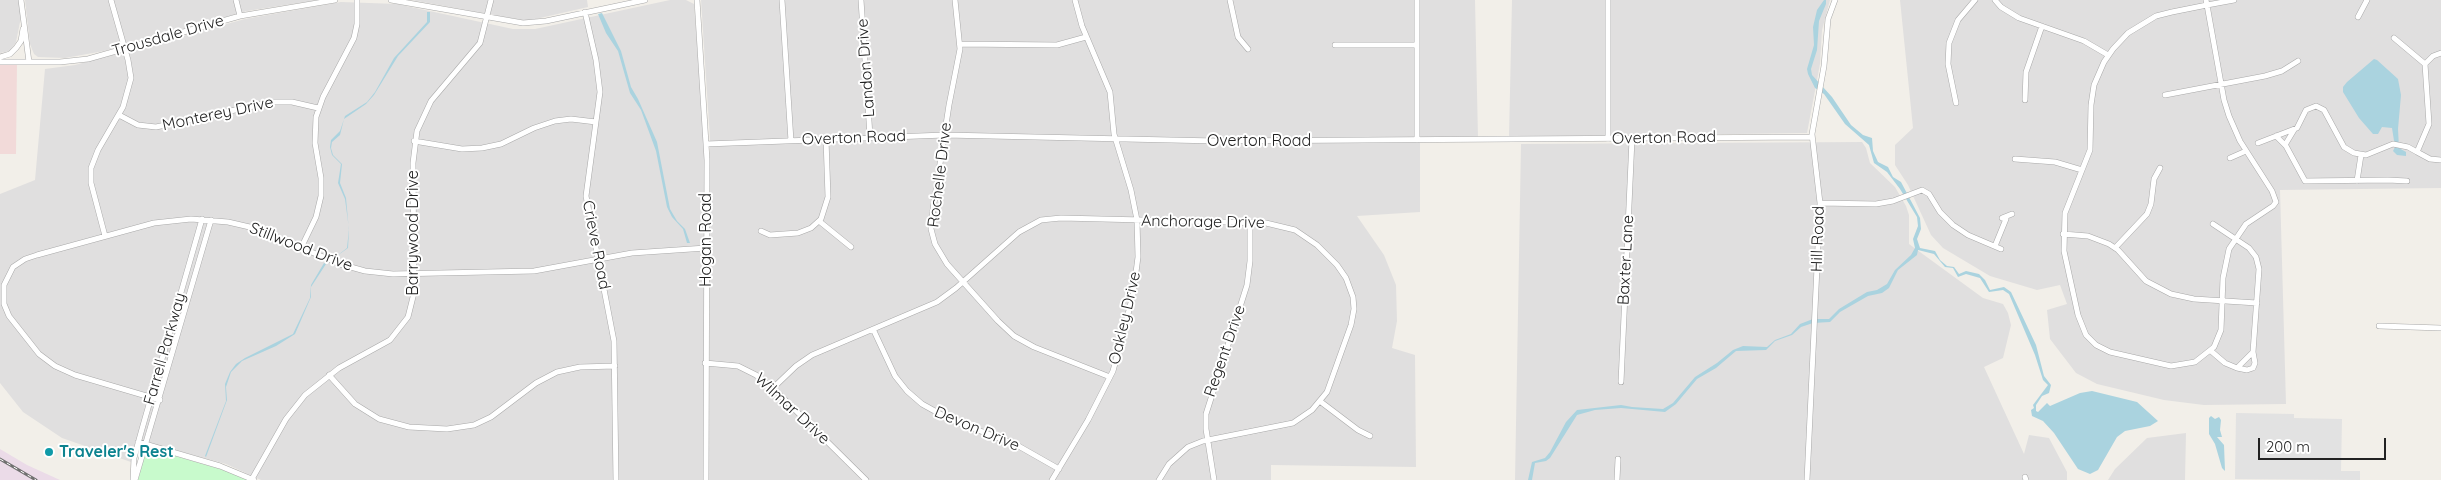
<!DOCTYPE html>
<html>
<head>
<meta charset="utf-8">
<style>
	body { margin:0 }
	#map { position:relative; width:2441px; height:480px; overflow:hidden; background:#f2efe9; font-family:Quicksand,sans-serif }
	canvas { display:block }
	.scale { position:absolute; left:2258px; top:438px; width:128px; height:22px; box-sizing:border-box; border:2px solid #222; border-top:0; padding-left:6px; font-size:15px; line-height:18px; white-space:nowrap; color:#222; -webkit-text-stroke:4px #fff; paint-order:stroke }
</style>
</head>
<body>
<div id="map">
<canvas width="2441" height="480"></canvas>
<div class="scale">200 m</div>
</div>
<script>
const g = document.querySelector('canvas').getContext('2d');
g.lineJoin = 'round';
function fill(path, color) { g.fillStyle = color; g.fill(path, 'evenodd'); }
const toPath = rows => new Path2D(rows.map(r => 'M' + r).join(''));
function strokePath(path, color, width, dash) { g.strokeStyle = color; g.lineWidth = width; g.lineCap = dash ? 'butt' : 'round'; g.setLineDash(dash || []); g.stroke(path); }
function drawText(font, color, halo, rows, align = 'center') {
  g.font = font + ' Quicksand,sans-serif'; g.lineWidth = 4; g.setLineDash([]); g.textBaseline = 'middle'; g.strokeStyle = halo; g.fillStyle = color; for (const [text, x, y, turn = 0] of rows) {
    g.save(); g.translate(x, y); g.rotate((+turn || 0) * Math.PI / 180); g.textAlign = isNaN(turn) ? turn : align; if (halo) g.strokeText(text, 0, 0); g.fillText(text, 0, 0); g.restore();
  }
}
const residential = toPath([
	[0,0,20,0,21,17,16,42,10,51,0,53],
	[25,0,318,0,247,11,104,51,65,58,38,57,34,54,30,44],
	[411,0,587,0,588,7,527,21],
	[670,0,686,0,694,4,699,68,704,143,704,480,261,480,226,464,138,440,131,462,62,438,23,412,0,383,0,194,35,180,45,69,75,65,245,19,341,2,397,4,513,29,535,29],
	[701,0,1475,0,1478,138,1420,138,1420,212,1357,216,1384,255,1396,285,1397,321,1392,348,1415,355,1416,467,1271,465,1271,480,709,480,710,139],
	[1512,0,1830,0,1822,30,1820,64,1807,133,1509,137],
	[1900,0,2441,0,2441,188,2280,190,2286,404,2204,405,2164,400,2097,384,2076,373,2050,339,2047,310,2067,304,2060,285,2037,290,1990,276,1943,248,1931,235,1908,185,1895,165,1895,145,1913,128],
	[1862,142,1866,148,1870,163,1895,187,1906,206,1909,215,1909,244,1983,298,2003,304,2008,313,2011,325,2003,358,1984,367,2024,454,2029,435,2049,438,2067,472,2067,480,1515,480,1521,144],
	[2186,433,2185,480,2108,480,2115,469,2147,438]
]);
const commercial = toPath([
	[0,62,17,62,16,154,0,154]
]);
const industrial = toPath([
	[0,449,27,465,60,480,0,480]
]);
const park = toPath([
	[151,449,234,473,250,480,138,480,145,453]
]);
const parking = toPath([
	[2236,413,2294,414,2294,418,2342,419,2341,471,2360,471,2360,480,2235,479]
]);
const water = toPath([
	[1824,0,1826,0,1826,4,1819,21,1817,50,1811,69,1812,75,1832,97,1851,125,1863,135,1872,138,1873,151,1878,162,1888,167,1893,177,1901,182,1920,218,1921,229,1917,239,1920,248,1935,251,1940,260,1947,266,1954,267,1959,274,1966,271,1979,274,1985,280,1990,290,2004,287,2011,292,2036,345,2044,376,2051,385,2049,393,2042,396,2036,405,2036,411,2038,412,2047,403,2050,406,2080,393,2092,391,2137,402,2158,421,2150,426,2125,431,2117,437,2098,470,2090,474,2078,469,2054,433,2043,421,2032,416,2031,410,2034,408,2033,405,2048,385,2043,380,2035,355,2009,294,2003,290,1989,292,1980,278,1966,274,1958,277,1953,268,1945,267,1934,254,1918,250,1917,255,1898,270,1889,288,1882,293,1868,296,1840,312,1830,322,1813,323,1801,327,1792,335,1775,341,1766,350,1736,351,1716,368,1697,379,1676,404,1665,412,1621,408,1595,410,1577,415,1550,458,1546,461,1535,463,1532,480,1528,480,1532,462,1545,458,1550,452,1566,422,1577,410,1621,405,1632,407,1663,409,1673,403,1695,377,1717,363,1733,350,1743,346,1767,347,1775,340,1791,334,1800,324,1813,319,1829,319,1839,309,1867,292,1877,290,1887,284,1895,270,1911,255,1915,248,1913,239,1918,226,1917,217,1900,189,1887,172,1874,163,1869,145,1845,124,1824,94,1815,88,1808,74,1807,69,1814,45,1813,27,1817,10],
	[427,12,430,12,430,22,398,56,374,95,366,104,344,119,340,135,332,142,331,148,333,155,342,164,340,183,346,198,349,231,348,248,334,258,347,248,349,229,345,199,338,183,341,164,332,155,330,147,331,140,340,131,345,116,367,102,375,92,394,58,427,22],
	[602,13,621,51,631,87,638,99,657,142,670,209,677,221,685,229,690,243,687,243,683,229,672,217,667,207,656,151,641,110,630,93,618,51,606,33,598,14],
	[2374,59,2377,60,2398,79,2401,95,2398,129,2399,148,2406,152,2406,156,2397,155,2393,151,2395,147,2392,128,2382,127,2378,134,2373,134,2359,118,2343,92,2343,87,2347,82],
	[324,263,326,264,311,287,311,297,295,334,276,346,242,361,231,372,226,387,227,400,206,457,205,456,226,401,225,384,230,372,236,364,245,358,293,334,310,298,311,285],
	[2211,416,2215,419,2219,417,2221,420,2220,430,2222,437,2217,437,2224,445,2225,471,2222,468,2215,444,2209,434,2209,418]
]);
const minor = toPath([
	[21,0,29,62],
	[236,0,240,16],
	[391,0,523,23,546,21,645,0],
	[697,0,707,160,706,480],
	[782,0,791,141],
	[861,0,870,136],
	[955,0,960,49,949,105,932,216,931,229,935,244,947,264,998,321,1014,336,1034,347,1110,377],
	[1230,0,1238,37,1248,49],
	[1417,0,1417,140],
	[1608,0,1608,139],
	[1995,0,2001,7,2019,18,2084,41,2108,55],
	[2206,0,2207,5,2224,100,2229,116,2240,141,2272,191,2276,202,2273,206,2246,224,2229,249,2223,278,2221,330,2214,347,2195,362,2171,366,2110,352,2096,345,2086,335,2078,315,2064,251,2065,213,2090,150,2091,105,2094,85,2104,62,2113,49,2128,33,2156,16,2172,12,2207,5,2234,0],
	[585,12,596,60,600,92,586,196,614,341,616,480],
	[2358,17,2367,0],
	[2394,38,2425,64,2429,124,2417,152,2430,159,2441,160],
	[960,44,1057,45,1086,37],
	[1335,45,1417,45],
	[0,57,10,54,16,48,21,41,23,29],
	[0,62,60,62,88,59,240,16,335,0],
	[2425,64,2433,56,2441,53],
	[2165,95,2265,76,2282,71,2298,61],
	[2025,100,2026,72,2042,26],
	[1956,103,1948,64,1949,43,1958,20,1975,0],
	[119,115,138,125,156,127,272,102,292,102,318,108],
	[2276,136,2286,146,2305,181,2388,180,2407,181],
	[414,141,462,149,482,148,501,144,534,128,555,121,571,119,596,122],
	[2258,143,2297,128,2306,110,2316,106,2324,110,2344,147,2354,153,2366,155,2393,144,2408,147,2417,152],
	[706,144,945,135,1216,141,1812,137],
	[2285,145,2294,130],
	[2230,158,2246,151],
	[2015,159,2055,162,2082,170],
	[2357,181,2361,155],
	[1820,203,1876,204,1893,201,1922,190,1929,194,1940,212,1953,225,1968,235,2001,249],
	[819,221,851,247],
	[761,231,770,235,798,233,811,228,821,219,828,197,826,139],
	[2063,234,2088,236,2109,244,2118,250,2146,281,2171,294,2194,299,2257,303],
	[105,236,91,183,91,168,98,150,123,107,131,78,128,60,111,0],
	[1995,246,2006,219,2002,218,2012,214],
	[301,248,316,217,321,196,321,178,315,143,316,117,323,97,354,38,357,24,357,0],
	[2115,248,2147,214,2151,204,2154,179,2160,168],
	[2379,326,2441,328],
	[873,329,895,376,907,391,922,404,951,420,1015,444,1059,469],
	[2211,351,2225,363,2237,368,2253,352,2259,269,2256,257,2249,248,2213,224],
	[705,363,738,366,756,375,777,392,866,480],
	[2237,368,2247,370,2253,368,2255,363,2253,352],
	[329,375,355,404,379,419,409,427,447,429,474,425,491,417,536,383,557,372,580,367,615,366],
	[1621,382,1632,139],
	[773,388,796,366,812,355,937,302,956,288,1019,232,1041,220,1061,218,1266,223,1295,230,1317,245,1337,265,1346,278,1353,297,1354,309,1351,325,1327,392,1312,410,1293,423,1203,441,1188,447,1169,464,1159,480],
	[160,400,75,375,55,366,39,354,9,316,4,304,4,285,13,267,25,259,37,255,154,223,191,219,228,222,254,228,340,264,365,271,393,274,534,271,632,253,706,248],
	[1321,402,1358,430,1370,436],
	[138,442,220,466,254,480],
	[2025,477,2026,480],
	[252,479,286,419,305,395,339,368,390,340,408,317,414,293,413,163,417,131,431,101,480,43,491,0],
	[133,480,134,458,142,429,202,219],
	[135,480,211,220],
	[1052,480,1088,420,1113,371,1133,295,1138,257,1137,220,1131,190,1114,134,1110,92,1082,26,1075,0],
	[1214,480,1206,429,1206,414,1247,285,1250,261,1250,223],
	[1617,480,1618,459],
	[1807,480,1820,203,1812,134,1824,66,1828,19,1835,0]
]);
const rail = toPath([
	[0,459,36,480]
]);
const markers = [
	[49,452,5,"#0f9aa8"]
];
const streetNames = [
	["Trousdale Drive",168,36,-16],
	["Landon Drive",866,68,-94],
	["Monterey Drive",218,114,-12],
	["Overton Road",854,138,-2],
	["Overton Road",1664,138,-1],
	["Overton Road",1259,141],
	["Rochelle Drive",940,175,-83],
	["Anchorage Drive",1203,222,1],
	["Barrywood Drive",413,233,-90],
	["Hill Road",1818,239,-88],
	["Hogan Road",706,240,-90],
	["Crieve Road",596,245,79],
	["Stillwood Drive",301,247,21],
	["Baxter Lane",1626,260,-87],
	["Oakley Drive",1125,318,-77],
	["Farrell Parkway",165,349,-74],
	["Regent Drive",1225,351,-71],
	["Wilmar Drive",792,409,43],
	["Devon Drive",977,429,23]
];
const cultureNames = [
	["Traveler's Rest",59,452]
];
fill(residential, '#e0dfdf');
fill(commercial, '#f2dad9');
fill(industrial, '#ebdbe8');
fill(park, '#c8facc');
fill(parking, '#e2e2e2');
fill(water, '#aad3df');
strokePath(minor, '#a9a9a9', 6);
strokePath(minor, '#fff', 5);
strokePath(rail, '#707070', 3);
strokePath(rail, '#fff', 1, [4]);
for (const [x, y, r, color] of markers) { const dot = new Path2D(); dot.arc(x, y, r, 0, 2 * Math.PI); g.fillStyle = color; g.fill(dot); strokePath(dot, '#fff', 2); }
drawText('16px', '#222', '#fff', streetNames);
drawText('bold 16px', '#0d838f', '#fff', cultureNames, 'left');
</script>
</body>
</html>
